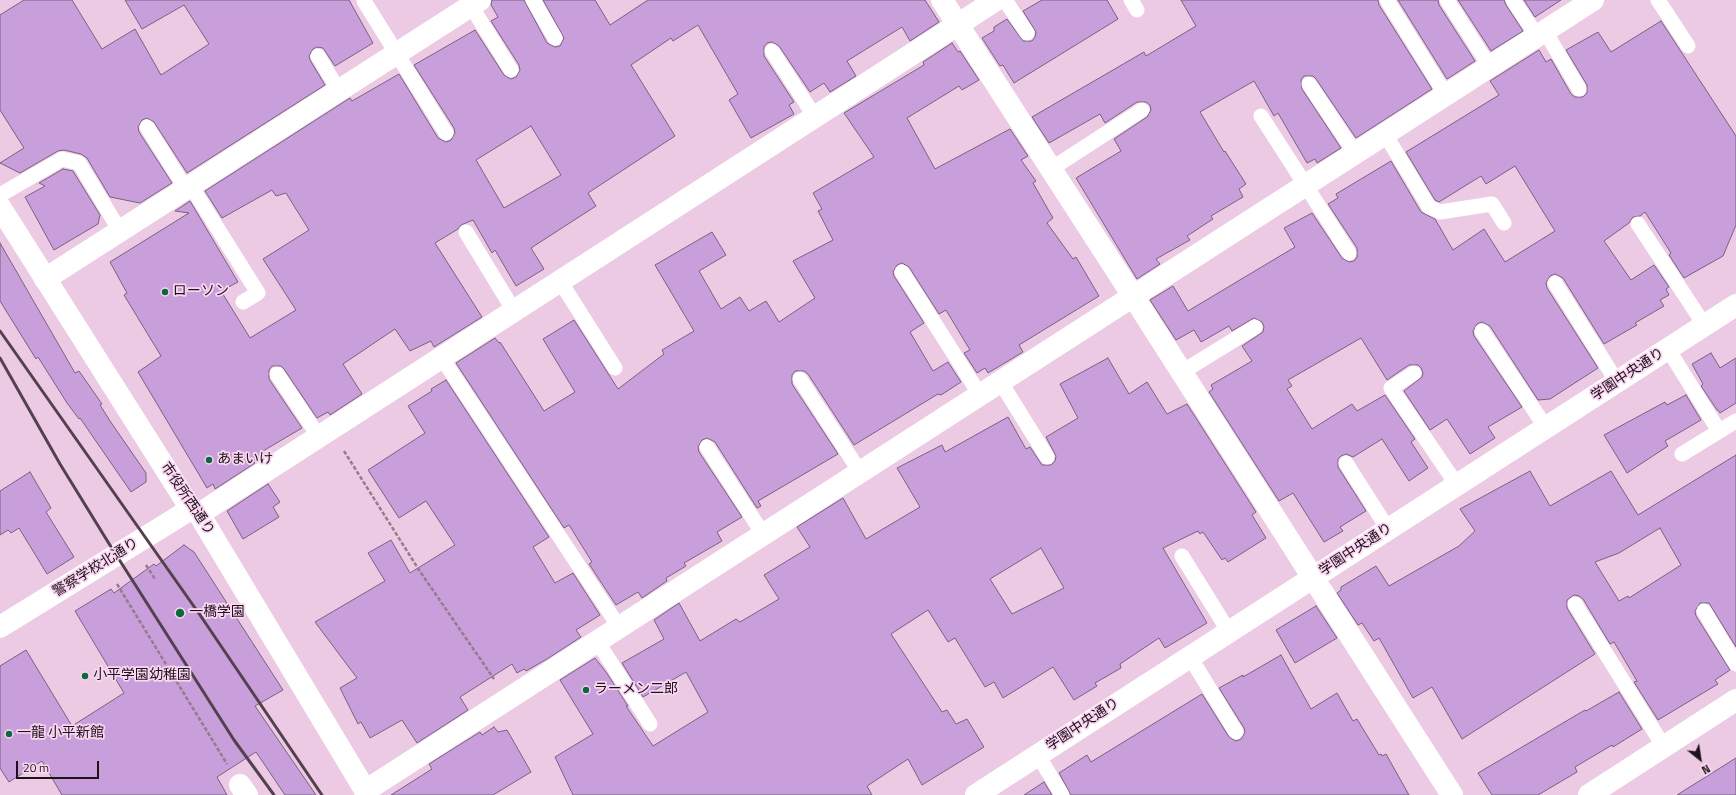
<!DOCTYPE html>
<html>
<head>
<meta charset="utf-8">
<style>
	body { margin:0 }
	#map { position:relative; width:1736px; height:795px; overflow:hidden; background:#edcae4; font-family:"Titillium Web",sans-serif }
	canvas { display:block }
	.north { position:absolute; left:1680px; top:739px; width:40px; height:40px; -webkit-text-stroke:3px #fad7f1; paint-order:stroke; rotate:150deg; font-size:11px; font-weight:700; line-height:16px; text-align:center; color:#1d111a }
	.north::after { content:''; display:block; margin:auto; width:14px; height:18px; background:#1d111a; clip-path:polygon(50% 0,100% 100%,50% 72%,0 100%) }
	.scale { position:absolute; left:16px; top:761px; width:83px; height:18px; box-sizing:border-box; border:2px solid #1d111a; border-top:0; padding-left:5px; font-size:12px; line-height:14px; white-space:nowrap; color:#1d111a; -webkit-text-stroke:3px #fad7f1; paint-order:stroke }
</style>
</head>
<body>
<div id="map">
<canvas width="1736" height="795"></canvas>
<div class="north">N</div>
<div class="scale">20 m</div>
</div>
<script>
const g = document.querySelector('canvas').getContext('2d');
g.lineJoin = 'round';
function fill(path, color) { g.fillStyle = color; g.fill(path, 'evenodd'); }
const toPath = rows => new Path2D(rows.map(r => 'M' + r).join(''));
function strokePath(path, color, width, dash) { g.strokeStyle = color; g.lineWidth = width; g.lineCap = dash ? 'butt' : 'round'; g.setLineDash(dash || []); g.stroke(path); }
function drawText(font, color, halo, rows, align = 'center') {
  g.font = font + ' "Titillium Web","Noto Sans JP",sans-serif'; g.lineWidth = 3.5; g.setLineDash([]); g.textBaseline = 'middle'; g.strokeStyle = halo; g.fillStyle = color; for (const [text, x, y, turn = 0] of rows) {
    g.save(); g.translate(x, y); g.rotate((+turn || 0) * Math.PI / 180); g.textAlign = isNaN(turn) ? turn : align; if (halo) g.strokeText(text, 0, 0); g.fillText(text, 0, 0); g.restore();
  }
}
const building = toPath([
	[24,0,72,0,102,49,135,29,161,75,209,44,184,5,142,29,125,0,349,0,373,43,335,66,323,48,317,47,313,49,309,56,310,60,325,85,187,173,154,122,147,118,142,120,138,127,139,132,172,183,140,203,110,197,87,158,81,154,64,150,58,151,20,173,0,163,24,148,0,110,0,15,24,0],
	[492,0,524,0,547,43,555,47,560,46,564,38,543,0,595,0,610,25,648,0,925,0,939,22,910,41,902,27,847,61,856,76,830,92,824,83,810,92,779,46,772,42,767,43,764,47,764,56,794,102,789,105,794,114,751,138,729,100,738,94,698,25,673,41,671,38,631,65,675,136,588,193,596,206,531,248,544,269,516,286,495,250,492,253,473,220,461,225,458,229,435,243,482,317,434,347,431,341,410,351,395,329,343,364,362,394,330,415,328,412,317,418,284,369,281,366,272,366,269,370,269,379,302,428,263,451,264,454,253,461,255,463,215,489,213,484,207,488,138,372,161,356,124,295,127,293,110,262,189,213,175,211,190,201,238,282,221,291,250,338,296,310,263,259,309,230,286,193,276,196,272,190,222,218,205,191,350,98,352,101,399,74,438,138,446,142,451,140,455,133,454,128,414,65,475,30,504,75,511,79,516,77,520,70,519,65,491,21,498,17,491,5,492,0],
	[531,126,561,175,504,208,476,160,531,126],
	[1042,0,1107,0,1118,19,1014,83,1003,65,1000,66,982,38,994,31,994,27,1007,19,1023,41,1032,41,1035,37,1036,32,1023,11,1042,0],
	[1181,0,1378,0,1379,5,1432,89,1356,138,1316,79,1313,76,1304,76,1301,80,1302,89,1341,148,1317,163,1315,159,1307,163,1278,113,1274,116,1254,81,1200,112,1224,152,1225,151,1246,184,1239,189,1243,197,1211,216,1213,219,1187,236,1190,240,1156,259,1160,264,1137,279,1076,178,1121,151,1114,139,1147,117,1151,110,1150,105,1146,102,1137,102,1105,123,1100,114,1049,143,1032,117,1144,52,1146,56,1196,26,1181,0],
	[1398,0,1438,0,1439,5,1475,61,1447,79,1398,0],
	[1458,0,1504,0,1506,5,1523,31,1491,51,1458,0],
	[1524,0,1561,0,1535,17,1524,0],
	[1661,21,1736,136,1736,225,1723,256,1684,278,1669,255,1671,253,1645,212,1640,216,1633,217,1629,223,1604,241,1631,280,1654,265,1669,287,1666,289,1669,295,1660,300,1664,306,1635,323,1637,325,1604,344,1563,278,1555,274,1550,276,1546,283,1547,288,1598,368,1550,399,1538,400,1490,326,1482,322,1477,324,1473,331,1474,336,1522,407,1488,427,1495,438,1470,454,1447,419,1430,430,1404,391,1422,377,1423,373,1421,368,1418,365,1409,365,1387,380,1361,338,1288,380,1292,386,1287,389,1312,429,1352,404,1357,411,1385,395,1415,439,1411,442,1428,468,1409,481,1382,439,1353,457,1346,454,1341,456,1338,459,1338,467,1366,511,1340,527,1343,531,1324,542,1293,493,1279,501,1209,392,1213,389,1211,385,1252,361,1242,346,1263,332,1264,327,1262,322,1254,318,1232,331,1229,326,1201,342,1194,330,1176,340,1150,300,1173,286,1188,311,1295,247,1284,228,1312,213,1342,258,1349,262,1354,261,1357,257,1357,248,1328,204,1338,198,1336,194,1391,161,1421,212,1435,219,1453,250,1484,229,1505,262,1555,231,1515,166,1486,184,1481,176,1439,202,1435,200,1406,152,1499,95,1490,81,1539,50,1546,62,1551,59,1571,94,1575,97,1583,97,1587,93,1587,85,1566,50,1598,32,1611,52,1661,21],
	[952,43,958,52,960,51,979,80,962,90,959,86,907,118,935,169,1010,129,1028,156,1021,160,1036,181,1033,183,1053,218,1047,223,1073,259,1076,257,1099,296,1019,345,1023,352,988,373,985,368,977,373,964,353,970,350,946,310,939,314,909,267,902,263,897,265,893,272,894,276,924,323,910,332,933,371,948,362,961,382,941,395,938,394,854,445,808,374,804,371,795,371,792,375,792,384,838,454,758,501,761,506,757,508,715,442,707,438,702,440,698,447,699,452,742,517,717,532,722,541,684,563,686,566,666,578,667,581,642,598,638,592,616,605,589,564,592,562,569,525,564,528,456,363,495,338,499,343,500,342,544,411,575,392,543,339,574,320,618,389,664,354,662,350,694,331,655,265,712,232,726,255,699,271,721,309,740,297,749,311,766,301,779,322,815,298,793,261,833,240,818,211,822,209,813,193,874,157,844,113,924,65,923,62,952,43],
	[63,169,73,171,100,215,98,224,54,250,25,197,45,186,39,183,63,169],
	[0,243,75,373,79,371,102,404,100,405,110,421,146,473,146,482,131,492,80,418,79,419,67,403,38,357,36,359,0,301,0,243],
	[1711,353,1720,368,1736,358,1736,403,1720,413,1718,410,1717,410,1701,386,1703,384,1692,364,1711,353],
	[1108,358,1129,394,1147,382,1167,414,1187,404,1256,512,1252,515,1266,538,1228,562,1225,558,1222,560,1203,532,1200,534,1198,531,1163,548,1207,623,1165,648,1159,638,1120,664,1121,668,1095,683,1097,686,1074,700,1053,667,1003,698,994,682,985,687,955,638,948,642,928,610,891,634,942,712,947,710,956,724,967,719,984,747,922,785,908,759,867,786,872,795,573,795,555,757,593,734,560,680,595,658,606,672,628,706,626,706,653,746,708,712,686,672,643,697,622,663,664,639,654,620,679,603,700,641,736,619,740,622,779,599,764,575,810,547,797,527,843,498,866,539,920,507,897,468,942,445,945,452,1008,417,1026,449,1030,447,1042,465,1051,465,1055,461,1056,456,1046,437,1078,418,1060,384,1108,358],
	[1041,548,1064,588,1012,614,990,579,1041,548],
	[446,380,549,537,533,547,555,583,573,573,600,615,576,630,581,637,547,659,526,671,524,669,517,673,512,664,460,697,468,710,417,743,402,720,370,738,361,722,358,724,340,688,357,678,315,622,385,581,368,553,391,540,410,573,455,545,426,501,399,518,368,470,425,433,408,406,432,391,431,389,446,380],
	[1686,395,1701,420,1665,441,1668,446,1627,473,1604,435,1665,402,1667,405,1686,395],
	[1736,455,1736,647,1709,603,1700,603,1695,611,1696,616,1730,670,1715,680,1718,684,1658,720,1634,682,1637,681,1614,642,1610,644,1583,599,1579,596,1574,595,1567,600,1567,608,1595,654,1462,739,1432,687,1413,698,1379,638,1374,641,1362,623,1358,625,1337,593,1341,590,1341,587,1376,566,1389,586,1459,546,1475,531,1460,509,1530,471,1550,506,1611,471,1638,515,1736,455],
	[1660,528,1681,565,1629,598,1628,596,1619,601,1595,562,1619,553,1660,528],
	[30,472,51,508,46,512,74,557,47,574,19,528,11,533,8,530,0,535,0,491,30,472],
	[268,484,280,502,273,507,279,517,243,539,227,511,268,484],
	[184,545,194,552,283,690,255,706,316,795,285,795,256,752,217,777,227,795,62,795,42,761,9,782,0,768,0,666,26,650,72,726,124,693,75,611,111,589,114,593,154,564,156,566,184,545],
	[1316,606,1337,638,1295,663,1276,630,1316,606],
	[1281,655,1311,709,1337,693,1353,721,1357,719,1379,755,1381,754,1382,756,1386,754,1409,795,1071,795,1059,773,1087,755,1091,762,1202,694,1229,737,1236,741,1241,739,1245,732,1244,728,1219,688,1243,675,1243,677,1281,655],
	[1619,692,1642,729,1613,747,1612,745,1575,767,1577,772,1538,795,1492,795,1478,773,1585,710,1586,711,1619,692],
	[494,727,498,732,507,730,531,772,493,795,391,795,432,769,429,764,480,732,482,735,494,727],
	[1736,758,1736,795,1677,795,1736,758],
	[1044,782,1052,795,1024,795,1044,782]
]);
const path = toPath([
	[344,451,419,570,494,679],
	[146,565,155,579],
	[117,584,227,764]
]);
const lane = toPath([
	[533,0,555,38],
	[1005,0,1027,33],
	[1131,0,1137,10],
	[1387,0,1446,95],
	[1447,0,1490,67],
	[1513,0,1537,36],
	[1658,0,1688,46],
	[364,1,446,133],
	[471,6,511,70],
	[1545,31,1579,89],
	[772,51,815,117],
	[318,56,339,91],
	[1309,84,1355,153],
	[1261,116,1349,253],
	[147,127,186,189],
	[1385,134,1429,207,1440,212,1492,204,1504,223],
	[1051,169,1142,110],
	[191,186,258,293,243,302],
	[0,195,62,159,79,163,120,231],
	[1638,224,1705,326],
	[466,232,514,311],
	[902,272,980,395],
	[560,281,615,368],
	[1555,283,1617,382],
	[1482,331,1546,428],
	[1668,349,1719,431],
	[442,358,619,627],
	[1182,372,1255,327],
	[1414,373,1391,388,1457,485],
	[277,374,319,437],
	[800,379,860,472],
	[1000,381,1047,457],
	[707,447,763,534],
	[1682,454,1736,421],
	[1346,463,1388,529],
	[1182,556,1229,632],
	[1575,604,1664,747],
	[1704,611,1736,664],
	[597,641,650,724],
	[1190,657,1236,732],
	[1038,755,1062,795]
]);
const street = toPath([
	[942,0,1133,296,1452,795],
	[45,279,480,0],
	[199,514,996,0],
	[240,785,247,795],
	[365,791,1593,0],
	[1589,795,1736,700]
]);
const secondary = toPath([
	[0,207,191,509,199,514,368,795],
	[0,627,191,509],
	[976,795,1736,305]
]);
const rail = toPath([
	[0,331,200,615,322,795],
	[0,358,60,464,108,542,234,740,274,795]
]);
const markers = [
	[165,292,4,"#0d693c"],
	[209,460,4,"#0d693c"],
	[180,613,5,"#0d693c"],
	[85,676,4,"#0d693c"],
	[586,690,4,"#0d693c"],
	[9,734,4,"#0d693c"]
];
const poiNames = [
	["ローソン",173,292],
	["あまいけ",217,460],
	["一橋学園",189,613],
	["小平学園幼稚園",93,676],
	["ラーメン二郎",594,690],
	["一龍 小平新館",17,734]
];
const streetNames = [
	["学園中央通り",1628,375,-33],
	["市役所西通り",187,499,56],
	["学園中央通り",1356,550,-33],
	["警察学校北通り",96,568,-32],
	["学園中央通り",1083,725,-33]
];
fill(building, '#c89fdb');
strokePath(building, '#766280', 1);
strokePath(path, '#947b8d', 2.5, [4, 2]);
strokePath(lane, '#fff', 15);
strokePath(street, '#fff', 22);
strokePath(secondary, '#fff', 22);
strokePath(rail, '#53414f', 3);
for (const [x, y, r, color] of markers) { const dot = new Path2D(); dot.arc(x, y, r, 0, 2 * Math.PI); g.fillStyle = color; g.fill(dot); strokePath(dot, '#fad7f1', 1.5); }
drawText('14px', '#1d111a', '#fad7f1', poiNames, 'left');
drawText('14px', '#1d111a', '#fad7f1', streetNames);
</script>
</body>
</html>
